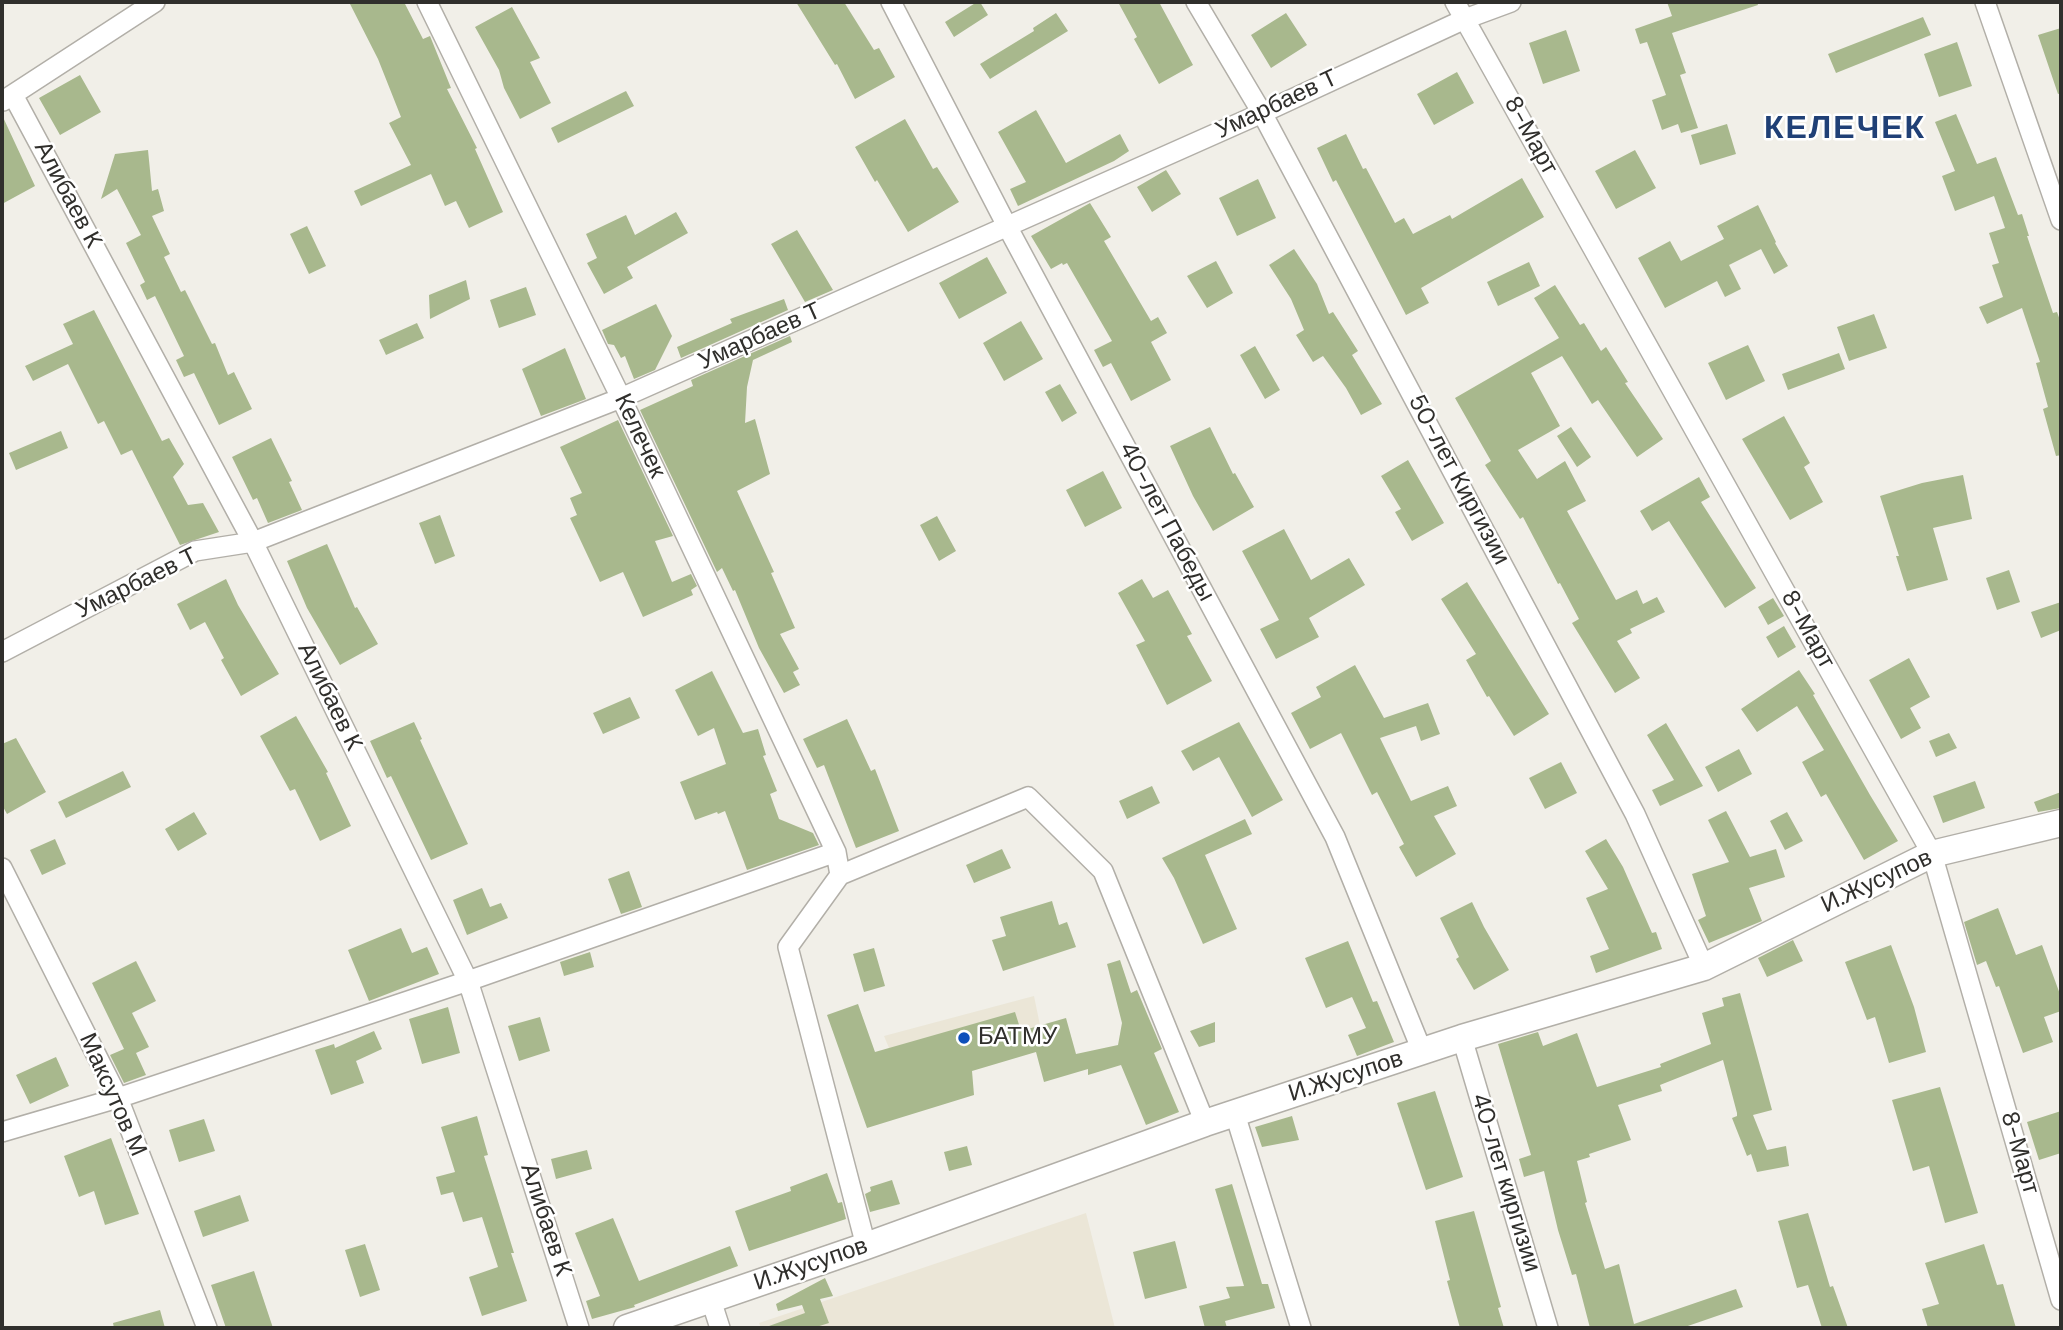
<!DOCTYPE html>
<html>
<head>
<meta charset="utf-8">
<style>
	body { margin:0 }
	#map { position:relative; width:2063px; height:1330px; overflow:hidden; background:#f1efe8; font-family:"DM Sans",sans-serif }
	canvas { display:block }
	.frame { position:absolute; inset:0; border:4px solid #302f2c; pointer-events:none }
</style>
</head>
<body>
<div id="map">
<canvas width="2063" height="1330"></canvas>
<div class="frame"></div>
</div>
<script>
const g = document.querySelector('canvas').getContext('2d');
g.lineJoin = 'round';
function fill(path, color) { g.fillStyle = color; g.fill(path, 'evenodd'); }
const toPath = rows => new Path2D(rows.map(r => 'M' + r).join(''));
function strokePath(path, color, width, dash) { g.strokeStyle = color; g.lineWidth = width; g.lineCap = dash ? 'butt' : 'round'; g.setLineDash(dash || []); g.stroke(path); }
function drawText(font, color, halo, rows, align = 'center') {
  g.font = font + ' "DM Sans",sans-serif'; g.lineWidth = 5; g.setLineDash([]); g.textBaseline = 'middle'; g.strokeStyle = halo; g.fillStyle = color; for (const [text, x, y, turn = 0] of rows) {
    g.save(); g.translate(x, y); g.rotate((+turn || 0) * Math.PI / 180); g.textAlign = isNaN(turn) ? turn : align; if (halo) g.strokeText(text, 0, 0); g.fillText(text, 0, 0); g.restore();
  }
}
const built = toPath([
	[1034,996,1043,1040,904,1084,884,1036],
	[1086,1213,1115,1328,761,1328,759,1323]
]);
const building = toPath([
	[349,2,404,2,423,39,430,36,451,88,447,89,477,148,475,149,503,212,469,228,456,201,445,206,431,174,361,206,354,191,411,165,389,123,401,117,378,59],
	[796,2,844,2,874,50,879,48,895,77,855,99,837,64,835,65],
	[977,2,980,2,988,15,954,37,945,22],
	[1118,2,1159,2,1193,65,1159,84,1134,39,1137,37],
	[1667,2,1757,2,1758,5,1672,33,1686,73,1680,75,1698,128,1681,133,1678,124,1662,130,1652,100,1666,95,1647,42,1640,44,1635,29,1672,16],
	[512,7,540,58,530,62,551,103,520,119,504,88,499,70,475,27],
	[1056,13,1068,31,990,79,980,64,1034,31,1033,28],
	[1286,13,1307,45,1271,68,1251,35],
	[1923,17,1931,35,1836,73,1828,54],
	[2061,28,2061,93,2058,94,2038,35],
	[1566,30,1580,71,1543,84,1529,43],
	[1957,42,1972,86,1939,97,1924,54],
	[1457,72,1474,103,1434,125,1417,94],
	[80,75,101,112,60,135,39,98],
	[626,91,634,106,558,143,551,128],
	[1036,110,1066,163,1120,134,1129,151,1114,161,1018,206,1010,189,1026,182,998,132],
	[1956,114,1977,164,1996,157,2018,215,2022,214,2029,236,2027,236,2053,313,2057,312,2061,323,2061,455,2056,456,2043,409,2048,407,2036,363,2040,362,2022,308,1987,324,1979,307,2003,297,1992,265,1999,263,1989,233,2005,228,1994,196,1955,211,1942,176,1955,171,1935,122],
	[2,115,35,186,2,204],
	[905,119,933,169,937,167,959,202,908,232,877,180,875,182,855,147],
	[1727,124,1736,154,1700,165,1691,135],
	[1346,134,1363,169,1366,168,1395,223,1404,218,1413,234,1450,215,1452,219,1522,178,1544,217,1421,288,1429,303,1406,315,1336,180,1333,182,1317,148],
	[148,150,152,191,158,189,164,211,152,216,170,254,164,257,181,292,185,290,212,344,215,343,228,375,234,372,252,409,219,425,194,373,184,377,176,360,184,356,155,296,147,300,140,285,145,282,126,243,141,235,117,189,101,199,115,154],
	[1635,150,1656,188,1616,209,1595,171],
	[1166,170,1181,194,1152,212,1137,187],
	[1258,179,1276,218,1237,236,1219,198],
	[1090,203,1111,237,1104,241,1151,321,1158,317,1167,333,1151,342,1171,380,1131,401,1111,363,1103,367,1094,350,1112,341,1067,263,1063,265,1062,263,1051,269,1031,236],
	[1758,205,1776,242,1775,243,1788,266,1774,274,1761,249,1729,265,1741,289,1725,297,1717,281,1665,308,1638,258,1670,241,1681,261,1724,239,1717,226],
	[676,212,688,233,627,267,633,278,604,294,587,263,597,258,586,234,626,215,635,235],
	[307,226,326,266,309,274,290,234],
	[797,230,833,290,805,302,771,244],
	[1294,249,1317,284,1329,314,1333,312,1358,351,1352,355,1382,404,1361,415,1346,388,1323,356,1313,362,1296,335,1304,330,1291,299,1269,265],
	[987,257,1007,293,959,319,939,283],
	[1216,261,1233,293,1207,308,1187,276],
	[1529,262,1540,286,1498,306,1487,282],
	[466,280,470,299,430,319,429,295],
	[1555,285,1580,325,1584,323,1601,351,1606,347,1628,382,1625,383,1663,439,1637,457,1598,400,1592,404,1562,356,1531,373,1560,426,1518,450,1537,479,1565,461,1586,501,1567,511,1616,600,1637,590,1643,604,1657,597,1665,612,1630,629,1632,633,1617,641,1640,678,1615,693,1572,623,1579,619,1560,583,1558,584,1523,517,1520,519,1485,465,1491,461,1455,398,1559,338,1534,298],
	[526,287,536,315,499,328,490,300],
	[784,299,788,310,681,358,677,347,732,323,730,319],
	[656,304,672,336,655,370,634,379,625,356,621,358,614,345,608,344,602,330],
	[94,310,162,441,169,438,184,464,173,477,188,505,203,503,219,532,180,545,132,450,121,455,104,421,98,424,68,364,33,381,25,366,73,344,63,324],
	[1874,314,1887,348,1849,361,1837,327],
	[1021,321,1043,359,1004,381,983,343],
	[417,323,424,338,386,355,379,340],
	[790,336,792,342,753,360,747,387,745,423,755,419,770,474,737,491,774,572,771,573,795,628,780,634,799,669,793,672,800,685,784,693,759,648,735,590,733,591,722,568,717,572,640,410,693,386,691,380],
	[1748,345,1765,381,1726,400,1708,363],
	[1255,346,1280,390,1265,399,1240,355],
	[565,348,586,399,541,416,522,369],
	[1839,353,1845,369,1788,390,1782,374],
	[1060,384,1077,413,1062,422,1045,392],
	[1784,416,1810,463,1804,467,1823,502,1790,520,1742,439],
	[618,420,673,536,655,541,672,582,691,574,697,586,691,590,693,595,643,617,623,572,600,582,570,518,577,515,570,498,582,493,560,447],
	[1210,427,1233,474,1235,473,1254,507,1213,531,1193,496,1170,446],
	[1571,427,1591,457,1577,467,1557,436],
	[61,431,68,448,16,470,9,453],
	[271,438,292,481,289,482,302,510,268,523,257,498,253,500,232,457],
	[1408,460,1444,523,1412,541,1395,512,1401,509,1381,476],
	[1103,471,1122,508,1085,527,1066,490],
	[1963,475,1972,519,1933,528,1948,580,1907,591,1896,556,1899,556,1880,496,1922,483],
	[1699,477,1710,497,1701,502,1756,588,1725,608,1669,521,1652,531,1640,511],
	[440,515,455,556,435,564,419,523],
	[937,516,956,551,939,561,920,525],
	[1284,529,1311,580,1349,558,1365,585,1309,618,1319,637,1276,659,1260,629,1279,620,1242,551],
	[327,544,355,608,357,607,378,644,340,665,307,608,287,561],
	[2009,570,2020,602,1997,610,1986,578],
	[226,579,238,605,279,674,241,696,221,660,224,658,205,622,190,630,177,604],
	[1142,579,1153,598,1168,590,1192,634,1187,636,1212,681,1167,705,1136,645,1145,641,1118,593],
	[1467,582,1549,714,1514,736,1489,696,1487,697,1466,660,1476,654,1441,599],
	[1773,598,1784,616,1768,625,1758,607],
	[2061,602,2061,630,2041,638,2031,612],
	[1784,626,1796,647,1778,658,1766,637],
	[1909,658,1930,697,1910,708,1921,728,1901,739,1869,680],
	[1355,665,1384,718,1428,703,1440,734,1421,741,1416,726,1380,738,1411,801,1448,786,1457,806,1434,816,1456,854,1416,877,1399,847,1404,844,1377,792,1372,795,1341,733,1310,749,1291,713,1321,697,1316,687],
	[1799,670,1815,694,1813,695,1870,795,1898,841,1864,860,1826,794,1821,797,1802,762,1824,750,1797,706,1757,732,1741,709],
	[712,671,743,733,758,729,766,755,763,756,777,791,770,794,779,819,813,833,819,845,747,870,725,811,718,814,717,812,695,820,680,782,726,764,714,728,698,736,675,690],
	[630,697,640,718,603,734,593,713],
	[296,716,328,772,326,773,351,826,320,841,295,789,290,791,260,736],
	[847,719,871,771,875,769,899,831,856,848,824,765,817,768,803,739],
	[414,722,422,739,420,740,468,844,431,860,391,776,387,778,370,741],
	[1239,722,1283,800,1252,817,1219,757,1193,771,1181,751],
	[1666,723,1703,786,1660,806,1652,790,1674,780,1647,735],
	[1949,733,1957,748,1936,757,1929,741],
	[16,738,46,792,7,814,2,805,2,744],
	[1739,749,1752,774,1718,792,1705,767],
	[1561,762,1577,793,1545,809,1529,778],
	[123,771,131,787,66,818,58,802],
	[1975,781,1985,808,1943,823,1933,796],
	[1152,786,1160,803,1127,819,1119,801],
	[2061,792,2061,808,2038,812,2034,802],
	[1726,811,1750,857,1776,849,1785,877,1749,888,1762,921,1709,943,1698,920,1706,916,1692,874,1729,862,1708,820],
	[194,812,207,834,178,851,165,829],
	[1787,812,1803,841,1785,850,1770,821],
	[1245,819,1252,834,1205,855,1237,929,1203,944,1174,878,1162,858],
	[55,839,66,864,42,875,30,850],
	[1606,839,1623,867,1652,933,1656,932,1662,949,1596,973,1590,956,1609,949,1586,898,1608,889,1585,851],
	[1002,849,1011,868,974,883,966,865],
	[629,871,642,907,621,914,608,879],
	[482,888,490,907,501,903,508,918,467,935,453,900],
	[1052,901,1059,925,1067,922,1076,947,1003,971,992,940,1006,936,1000,917],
	[1472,902,1484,927,1509,970,1474,990,1456,959,1459,957,1440,918],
	[1998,908,2016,955,2042,945,2061,997,2061,1011,2044,1017,2053,1042,2023,1053,1999,986,1996,987,1986,961,1977,965,1964,922],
	[401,928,412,953,427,947,439,974,369,1001,348,950],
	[1793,940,1803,961,1767,977,1758,958],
	[1348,941,1373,1002,1377,1001,1394,1042,1357,1056,1348,1035,1366,1028,1352,997,1326,1008,1305,958],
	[1891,945,1914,1007,1926,1052,1889,1063,1875,1017,1867,1020,1845,962],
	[874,948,885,986,864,992,853,954],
	[590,952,594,967,564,976,560,962],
	[1120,960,1131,993,1137,990,1162,1049,1154,1053,1179,1112,1146,1125,1121,1065,1088,1075,1088,1069,1044,1082,1036,1052,972,1071,974,1095,867,1128,827,1015,858,1004,875,1052,1015,1012,1021,1031,1066,1018,1076,1054,1118,1045,1122,1023,1107,964],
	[136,961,156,1001,132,1013,149,1047,136,1053,146,1075,124,1083,110,1055,124,1049,92,983],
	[1740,993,1772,1110,1753,1115,1767,1150,1786,1146,1789,1166,1757,1172,1751,1154,1747,1156,1732,1118,1737,1116,1737,1113,1723,1060,1660,1085,1662,1091,1618,1105,1631,1140,1589,1154,1590,1157,1577,1161,1587,1202,1585,1203,1605,1269,1619,1264,1634,1324,1736,1289,1743,1307,1682,1328,1590,1328,1576,1274,1572,1275,1558,1230,1544,1171,1524,1177,1519,1159,1531,1155,1498,1044,1538,1032,1543,1046,1577,1033,1597,1087,1661,1067,1660,1064,1711,1044,1702,1013,1724,1006,1722,998],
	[448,1007,460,1053,422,1064,409,1019],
	[540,1017,550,1051,519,1061,508,1026],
	[1215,1022,1215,1042,1199,1047,1190,1031],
	[374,1031,382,1049,356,1061,364,1083,331,1095,315,1050,334,1044,335,1048],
	[56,1057,69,1086,30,1104,16,1075],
	[1940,1087,1978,1213,1945,1223,1929,1166,1913,1171,1892,1100],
	[1435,1091,1463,1177,1426,1190,1397,1103],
	[2061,1111,2061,1153,2039,1160,2027,1122],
	[477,1116,488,1155,484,1156,514,1253,511,1253,527,1301,482,1316,469,1277,498,1267,482,1217,463,1222,453,1192,441,1195,436,1177,455,1172,441,1127],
	[1292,1116,1299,1140,1262,1147,1255,1127],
	[204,1119,215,1151,179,1162,169,1130],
	[111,1138,139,1214,105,1225,94,1191,79,1197,64,1156],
	[967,1146,972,1165,949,1171,944,1152],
	[587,1150,592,1169,556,1179,551,1159],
	[827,1173,838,1203,842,1202,846,1219,749,1251,735,1211,791,1191,790,1187],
	[892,1180,900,1204,870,1212,865,1194,871,1191,870,1187],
	[1232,1184,1262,1284,1268,1284,1275,1308,1225,1321,1227,1328,1205,1328,1199,1306,1230,1298,1226,1287,1244,1286,1215,1189],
	[240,1195,249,1221,203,1237,194,1211],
	[1474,1211,1501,1307,1498,1308,1504,1328,1460,1328,1447,1281,1450,1280,1435,1221],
	[1808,1213,1830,1287,1833,1286,1848,1328,1822,1328,1808,1285,1797,1288,1778,1221],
	[613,1218,639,1281,730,1246,738,1266,634,1305,635,1307,592,1319,586,1301,600,1296,575,1233],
	[1175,1241,1187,1288,1145,1299,1133,1252],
	[365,1244,380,1290,360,1297,345,1250],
	[1984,1244,1997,1285,2003,1284,2016,1328,1928,1328,1922,1309,1939,1304,1925,1263],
	[254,1271,273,1328,226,1328,211,1285],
	[825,1278,833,1296,820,1299,829,1323,813,1328,769,1328,769,1326,805,1313,802,1305,778,1311,776,1304],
	[160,1310,165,1328,114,1328,113,1323]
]);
const street = toPath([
	[427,2,621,398,836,852,840,875],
	[891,2,1007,226,1335,837,1422,1051],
	[1196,2,1262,113,1635,814,1704,967],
	[1455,2,1932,854,2061,1300],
	[1985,2,2061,220],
	[13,95,253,542,468,981,579,1328],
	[3,101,155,2],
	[2,652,195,551,253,542,621,398,1262,113,1465,19,1511,2],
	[2,868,118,1098,207,1328],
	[1462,1038,1548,1328],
	[1235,1114,1301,1328],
	[2,1132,118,1098,468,981,836,852],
	[866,1246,788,947,840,875,1028,797,1103,871,1205,1123],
	[711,1300,720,1328]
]);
const secondary = toPath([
	[627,1328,866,1246,1205,1123,1462,1038,1704,967,1932,854,2061,823]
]);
const markers = [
	[964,1038,7,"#0d4fba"]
];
const streetNames = [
	["Умарбаев Т",1277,105,-25],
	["8-Март",1530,136,61],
	["Алибаев К",67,195,62],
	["Умарбаев Т",760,337,-24],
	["Келечек",639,436,65],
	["50-лет Киргизии",1458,480,62],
	["40-лет Пабеды",1166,522,62],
	["Умарбаев Т",137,584,-26],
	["8-Март",1807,630,61],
	["Алибаев К",329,697,64],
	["И.Жусупов",1877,882,-25],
	["И.Жусупов",1346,1077,-18],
	["Максутов М",112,1095,66],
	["8-Март",2019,1153,74],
	["40-лет киргизии",1505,1183,73],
	["Алибаев К",545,1220,72],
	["И.Жусупов",811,1265,-19]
];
const poiNames = [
	["БАТМУ",978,1038]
];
const districtNames = [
	["КЕЛЕЧЕК",1845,130]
];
fill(built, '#ebe6d7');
fill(building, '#a8b88d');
strokePath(street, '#b2afa8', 22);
strokePath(secondary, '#b2afa8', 29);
strokePath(street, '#fff', 19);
strokePath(secondary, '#fff', 26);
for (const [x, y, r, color] of markers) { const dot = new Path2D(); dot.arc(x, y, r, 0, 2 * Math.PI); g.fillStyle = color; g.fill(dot); strokePath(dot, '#fff', 2.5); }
drawText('24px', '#302f2c', '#fff', streetNames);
drawText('24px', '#302f2c', '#fff', poiNames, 'left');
g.letterSpacing = '2px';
drawText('bold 32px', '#204076', '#fff', districtNames);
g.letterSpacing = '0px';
</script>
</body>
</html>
